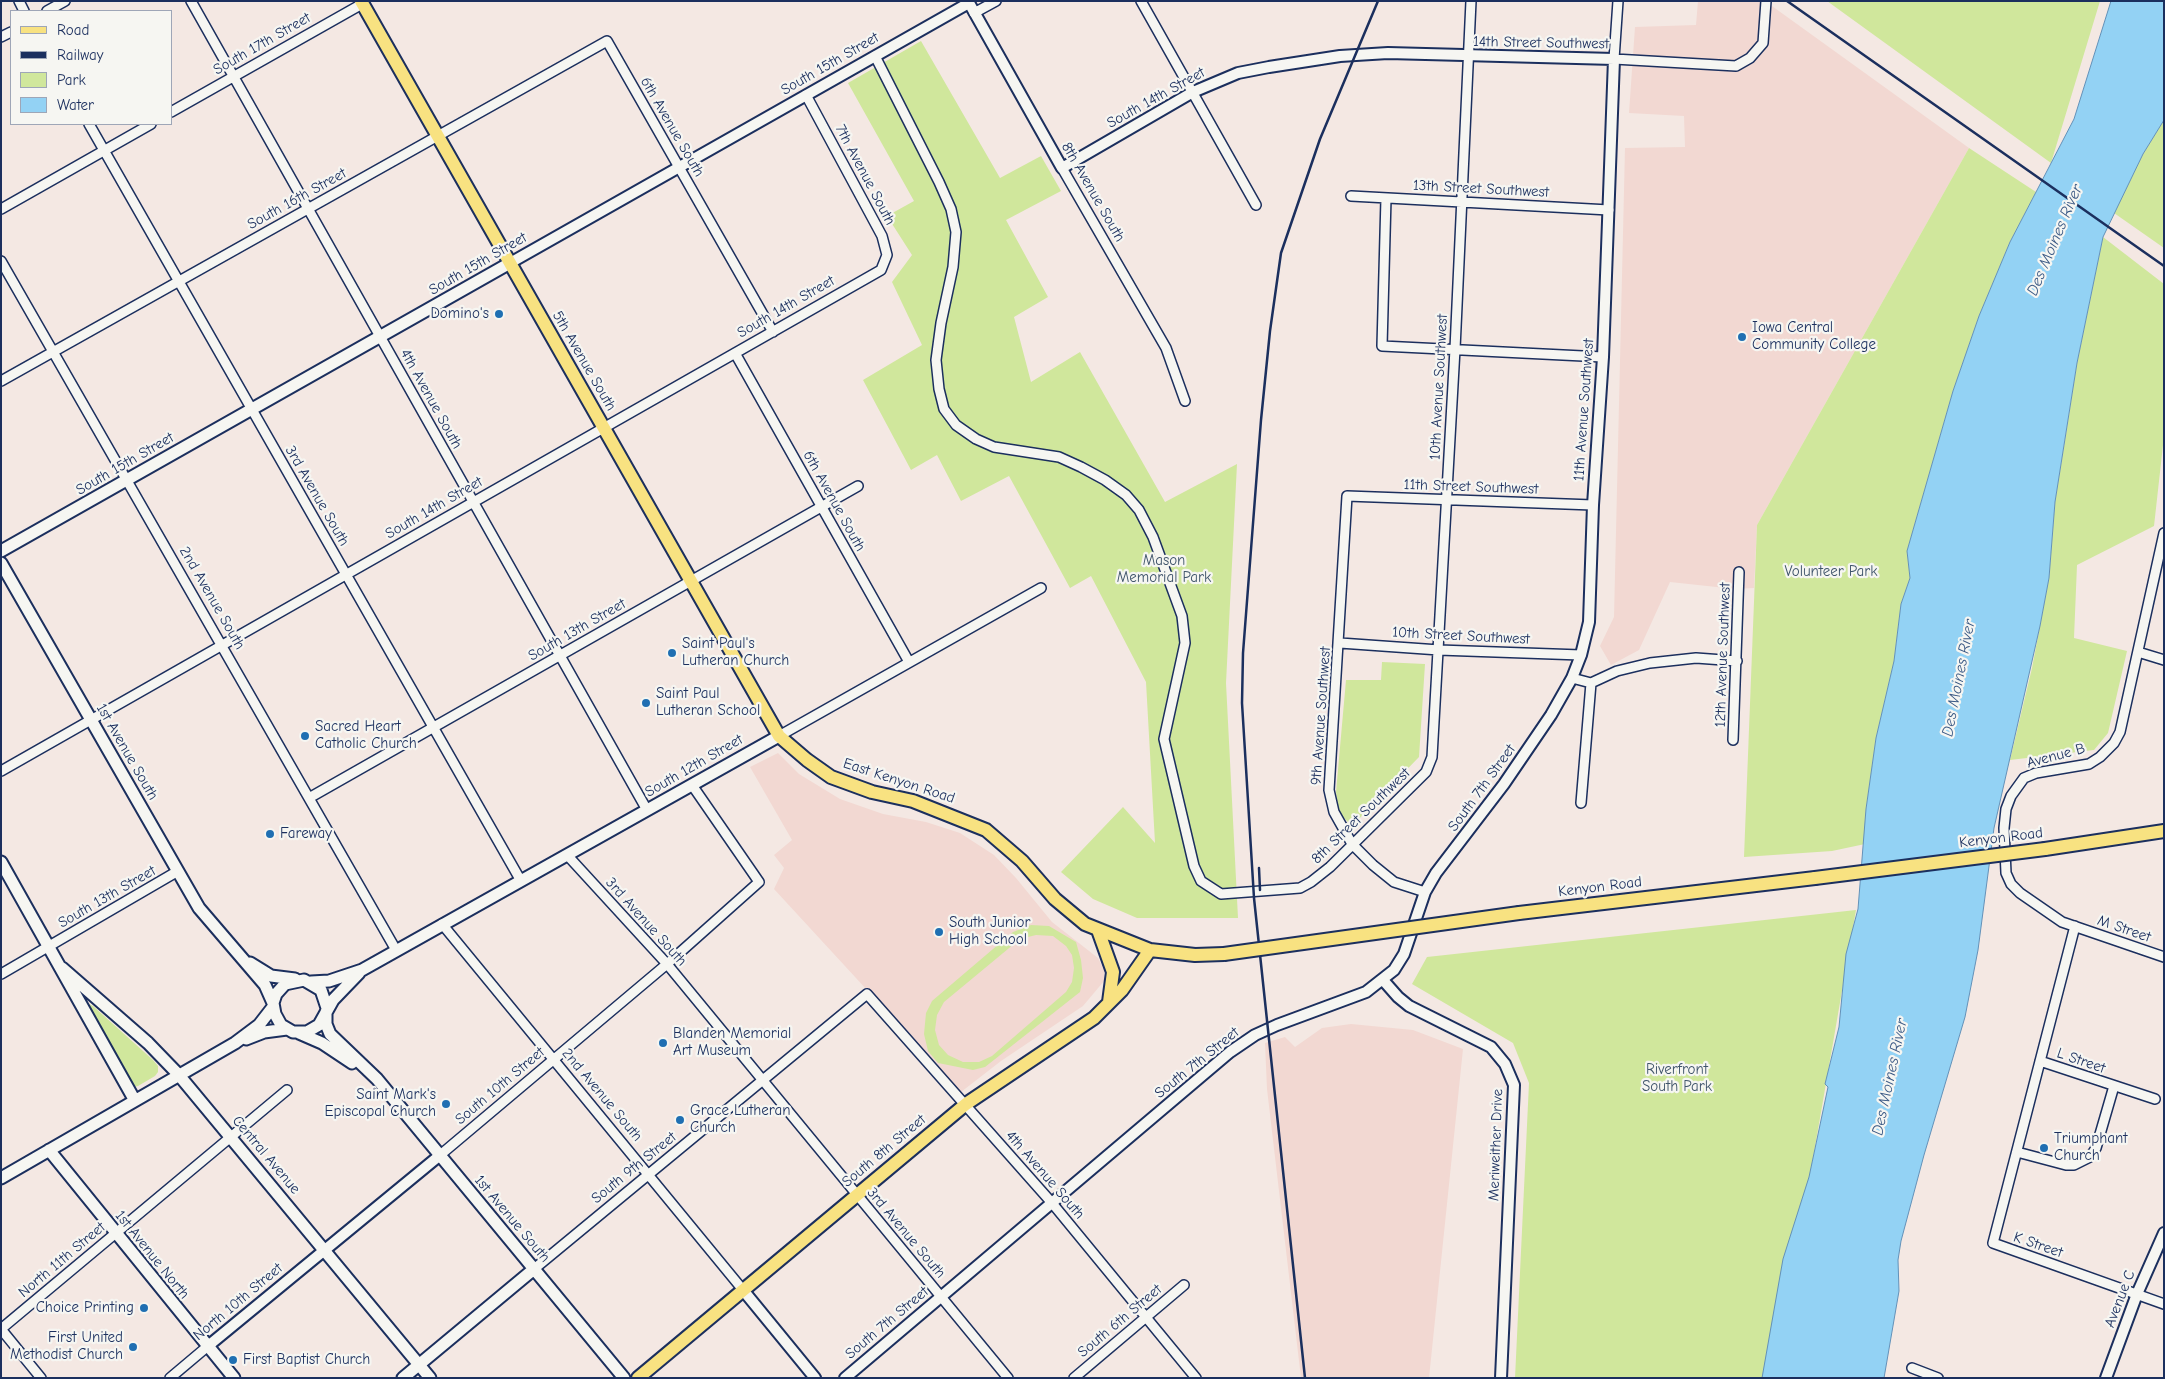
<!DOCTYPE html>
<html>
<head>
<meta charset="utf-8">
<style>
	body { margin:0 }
	#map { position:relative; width:2165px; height:1379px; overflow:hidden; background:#f4e8e3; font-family:"Comic Neue",sans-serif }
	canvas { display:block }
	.frame { position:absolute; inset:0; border:2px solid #1b2f5e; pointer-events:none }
	.legend { position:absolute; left:10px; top:10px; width:162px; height:115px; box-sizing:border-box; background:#f6f6f2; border:1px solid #9ea6b7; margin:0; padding:6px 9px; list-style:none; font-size:15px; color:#1b2f5e }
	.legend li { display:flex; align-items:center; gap:10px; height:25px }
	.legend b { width:25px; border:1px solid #9ea6b7 }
</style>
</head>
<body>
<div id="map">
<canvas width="2165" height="1379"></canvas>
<div class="frame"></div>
<ul class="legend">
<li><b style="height:6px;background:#f8e281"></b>Road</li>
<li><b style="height:6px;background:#1b2f5e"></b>Railway</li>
<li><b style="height:14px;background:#d0e79c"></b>Park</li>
<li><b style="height:14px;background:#93d2f4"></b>Water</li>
</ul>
</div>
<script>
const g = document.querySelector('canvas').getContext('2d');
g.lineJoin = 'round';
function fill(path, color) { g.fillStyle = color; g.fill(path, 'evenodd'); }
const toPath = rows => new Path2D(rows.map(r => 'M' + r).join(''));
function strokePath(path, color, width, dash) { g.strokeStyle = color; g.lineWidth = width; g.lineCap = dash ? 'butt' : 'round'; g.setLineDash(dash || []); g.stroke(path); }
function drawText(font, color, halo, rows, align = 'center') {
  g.font = font + ' "Comic Neue",sans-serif'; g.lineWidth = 4.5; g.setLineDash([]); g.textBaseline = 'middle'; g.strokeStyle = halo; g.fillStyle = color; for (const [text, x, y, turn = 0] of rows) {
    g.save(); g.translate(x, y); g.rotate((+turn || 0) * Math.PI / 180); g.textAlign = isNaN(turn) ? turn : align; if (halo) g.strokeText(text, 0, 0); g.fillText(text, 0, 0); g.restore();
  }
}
const built = toPath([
	[1698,1,1765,1,1969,148,1757,525,1754,588,1735,589,1670,582,1639,650,1611,665,1600,646,1614,617,1625,148,1685,147,1684,116,1629,113,1635,27,1696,25],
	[778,753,799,774,840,799,883,814,926,822,960,833,994,855,1016,878,1052,922,1098,958,1104,970,1104,981,1083,1006,1001,1061,961,1092,774,889,784,868,774,855,792,840,750,767],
	[1351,1024,1413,1030,1463,1049,1429,1378,1301,1378,1267,1089,1265,1043,1285,1037,1295,1047,1322,1028]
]);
const green = toPath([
	[1827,1,2100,1,2051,163],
	[921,41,1000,178,1041,156,1061,191,1006,220,1048,297,1014,317,1031,382,1080,352,1165,502,1237,464,1226,683,1238,918,1137,918,1093,899,1061,872,1123,807,1155,843,1146,682,1091,576,1070,588,1009,476,961,501,937,455,911,470,863,380,922,345,892,282,912,255,887,216,914,201,848,83],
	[2164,120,2164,248,2114,213,2143,154],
	[1969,148,2036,192,2010,242,1979,316,1953,391,1907,551,1910,578,1901,604,1894,661,1876,738,1866,809,1865,844,1832,851,1744,857,1757,525],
	[2103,237,2164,284,2164,436,2154,526,2077,565,2074,638,2127,651,2108,733,2094,750,2010,760,2032,668,2049,578,2055,502,2066,434,2077,363],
	[1382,662,1425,664,1419,757,1352,826,1339,813,1336,792,1346,680,1381,680],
	[1856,910,1775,1378,1515,1378,1529,1083,1513,1043,1412,984,1427,957],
	[1031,925,1049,926,1076,942,1081,960,1083,978,1080,992,985,1067,973,1070,938,1063,928,1051,924,1034,926,1013,932,1001,1013,932],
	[1036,935,1053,936,1066,946,1072,955,1074,968,1072,982,1066,992,992,1056,979,1062,963,1062,948,1055,939,1045,935,1030,937,1015,944,1002,1020,939],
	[89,1004,93,1006,153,1060,158,1066,158,1072,155,1076,138,1086,134,1087,129,1083,87,1007]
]);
const water = toPath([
	[2111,1,2164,1,2164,120,2143,154,2103,237,2077,363,2055,502,2049,578,2040,626,1994,828,1978,950,1965,1017,1924,1155,1901,1241,1898,1260,1899,1291,1884,1378,1762,1378,1783,1259,1809,1177,1828,1087,1825,1084,1839,1027,1846,954,1858,909,1866,809,1876,738,1894,661,1901,604,1910,578,1907,551,1953,391,1979,316,2010,242,2074,119,2111,1]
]);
const minor = toPath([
	[19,1,24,11],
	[191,1,647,810],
	[1141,1,1256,205],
	[1618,1,1614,59,1736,66,1750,58,1763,43,1766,1],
	[47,11,65,1],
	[974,13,996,1],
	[1,37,11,32],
	[875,56,939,182,951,209,956,232,953,267,941,323,936,360,939,389,944,409,956,425,976,439,994,447,1059,457,1081,467,1105,480,1126,495,1139,510,1153,537,1182,616,1185,643,1164,739,1194,866,1201,881,1221,894,1287,889,1300,888,1311,882,1330,867,1426,772,1432,757,1455,349,1471,1],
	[171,112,362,4],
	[89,124,521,881],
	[1062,168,1166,348,1185,401],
	[1351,196,1609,210],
	[1386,198,1382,346,1603,357],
	[1,209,151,124],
	[1,261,396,950],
	[735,353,909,662],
	[1,381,607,41,773,332],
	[2164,533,2120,732,2114,743,2100,757,2089,764,2036,773,2024,778,2011,796,2006,809,2004,828,2006,873,2011,884,2020,893,2062,922,2164,957],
	[1340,643,1439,650,1581,655],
	[2138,652,2164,660],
	[1572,678,1591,683],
	[1591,683,1617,671,1650,663,1696,658,1737,661],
	[779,736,1041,588],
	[1733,740,1739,572],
	[1,771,881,270,887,255,882,236,806,95],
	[309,798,858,486],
	[1581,803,1591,683],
	[568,856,667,964,1008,1378],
	[1425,892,1394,882,1373,865,1352,844,1334,812,1329,790,1347,496,1593,505],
	[442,924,743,1290],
	[2075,926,1993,1243,2164,1304],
	[1,974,178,871],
	[2040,1061,2155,1099],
	[2017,1152,2066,1165,2074,1165,2090,1157,2096,1148,2114,1086],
	[439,1156,667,964,759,882,692,785],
	[534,1269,867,994,1052,1203,1196,1378],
	[1,1329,287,1090],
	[1,1329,41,1378],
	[1912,1368,1938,1378],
	[170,1378,208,1346],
	[1074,1378,1184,1285]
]);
const tertiary = toPath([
	[510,263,969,3],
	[1383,980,1398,997,1409,1006,1491,1047,1505,1064,1514,1085,1501,1378],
	[743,1290,815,1378],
	[208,1346,439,1156],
	[845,1378,1230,1052,1255,1035,1277,1025,1366,992,1394,970,1404,954,1425,892,1436,873,1504,784,1551,715,1572,678,1581,655,1589,622,1593,505,1603,357,1614,59,1388,53,1340,56,1269,67,1238,73,1193,92,1062,168,968,1],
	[2106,1378,2137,1294,2164,1233]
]);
const secondary = toPath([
	[1,551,510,263],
	[1,563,199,908,265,985,273,1003],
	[1,862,134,1099],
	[250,963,271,976,295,979],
	[62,968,148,1043,178,1074,430,1378],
	[311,982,329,981,362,970,779,736],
	[327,1008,321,990,304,980,285,984,276,994,273,1003,275,1014,281,1025,293,1032,307,1032,319,1025,333,1000,359,973],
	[326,1012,326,1024,330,1034,377,1079,624,1378],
	[299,1033,322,1043,352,1063],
	[246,1039,264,1032,287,1029],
	[49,1150,234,1378],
	[1,1178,235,1043,259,1025,273,1007],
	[403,1378,534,1269]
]);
const primary = toPath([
	[361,1,779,736,807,760,831,777,872,792,913,801,986,830,1022,861,1055,899,1085,924,1150,950,1195,955,1224,954],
	[2045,849,2164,831],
	[1519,913,1815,878],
	[1098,930,1113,972,1109,1002],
	[638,1378,966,1104,1094,1018,1122,990,1150,950]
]);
const rail = toPath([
	[1787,1,2164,266],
	[1259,868,1260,890],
	[1305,1378,1254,898,1242,703,1243,653,1261,420,1270,331,1281,253,1320,139,1378,1]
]);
const primaryBridge = toPath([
	[1815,878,2045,849],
	[1224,954,1519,913]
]);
const markers = [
	[499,314,5,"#1f6fb2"],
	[1742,337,5,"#1f6fb2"],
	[672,653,5,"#1f6fb2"],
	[646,703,5,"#1f6fb2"],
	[305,736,5,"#1f6fb2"],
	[270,834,5,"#1f6fb2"],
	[939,932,5,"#1f6fb2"],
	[663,1043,5,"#1f6fb2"],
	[446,1104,5,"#1f6fb2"],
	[680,1120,5,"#1f6fb2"],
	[2044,1148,5,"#1f6fb2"],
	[144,1308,5,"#1f6fb2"],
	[133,1347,5,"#1f6fb2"],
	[233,1360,5,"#1f6fb2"]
];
const streetNames = [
	["14th Street Southwest",1541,43,1],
	["South 17th Street",262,44,-30],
	["South 15th Street",830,64,-30],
	["South 14th Street",1156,98,-29],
	["6th Avenue South",672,127,60],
	["7th Avenue South",865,175,62],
	["13th Street Southwest",1481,189,3],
	["8th Avenue South",1093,192,60],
	["South 16th Street",297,199,-29],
	["South 15th Street",478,264,-30],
	["South 14th Street",786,307,-30],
	["5th Avenue South",584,361,60],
	["10th Avenue Southwest",1439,387,-87],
	["4th Avenue South",431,399,61],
	["11th Avenue Southwest",1584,410,-86],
	["South 15th Street",125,464,-30],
	["11th Street Southwest",1471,487,2],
	["3rd Avenue South",317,496,60],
	["6th Avenue South",834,501,61],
	["South 14th Street",434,508,-30],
	["2nd Avenue South",212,598,60],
	["South 13th Street",577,630,-30],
	["10th Street Southwest",1461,636,3],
	["12th Avenue Southwest",1723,655,-88],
	["9th Avenue Southwest",1321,716,-86],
	["1st Avenue South",127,752,60],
	["Avenue B",2056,756,-15],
	["South 12th Street",694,766,-30],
	["East Kenyon Road",899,781,18],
	["South 7th Street",1482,788,-54],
	["8th Street Southwest",1361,816,-44],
	["Kenyon Road",2001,838,-7],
	["Kenyon Road",1600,887,-7],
	["South 13th Street",107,897,-30],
	["3rd Avenue South",646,922,48],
	["M Street",2124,929,19],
	["L Street",2081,1061,19],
	["South 7th Street",1197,1063,-39],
	["South 10th Street",500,1086,-40],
	["2nd Avenue South",602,1095,50],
	["Meriweither Drive",1496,1145,-88],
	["South 8th Street",884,1151,-40],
	["Central Avenue",266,1155,50],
	["South 9th Street",634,1168,-39],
	["4th Avenue South",1045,1175,49],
	["1st Avenue South",512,1219,50],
	["3rd Avenue South",906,1233,50],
	["K Street",2038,1245,19],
	["1st Avenue North",152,1255,51],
	["North 11th Street",62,1260,-40],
	["Avenue C",2120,1299,-69],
	["North 10th Street",238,1302,-40],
	["South 6th Street",1120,1321,-40],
	["South 7th Street",887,1323,-40]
];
const poiNames = [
	["Domino's",489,314,"right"],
	["Iowa Central",1752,328],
	["Community College",1752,345],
	["Saint Paul's",682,644],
	["Lutheran Church",682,661],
	["Saint Paul",656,694],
	["Lutheran School",656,711],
	["Sacred Heart",315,727],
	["Catholic Church",315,744],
	["Fareway",280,834],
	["South Junior",949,923],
	["High School",949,940],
	["Blanden Memorial",673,1034],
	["Art Museum",673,1051],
	["Saint Mark's",436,1095,"right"],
	["Episcopal Church",436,1112,"right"],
	["Grace Lutheran",690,1111],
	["Church",690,1128],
	["Triumphant",2054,1139],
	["Church",2054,1156],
	["Choice Printing",134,1308,"right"],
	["First United",123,1338,"right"],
	["Methodist Church",123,1355,"right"],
	["First Baptist Church",243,1360]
];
const parkNames = [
	["Mason",1164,561],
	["Memorial Park",1164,578],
	["Volunteer Park",1831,572],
	["Riverfront",1677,1070],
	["South Park",1677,1087]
];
const waterNames = [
	["Des Moines River",2055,240,-67],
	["Des Moines River",1959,678,-79],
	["Des Moines River",1890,1077,-78]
];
fill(built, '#f2d8d2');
fill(green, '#d0e79c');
fill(water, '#93d2f4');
strokePath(water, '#6391b8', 1);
strokePath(minor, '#1b2f5e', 12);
strokePath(tertiary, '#1b2f5e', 14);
strokePath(secondary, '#1b2f5e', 15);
strokePath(primary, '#1b2f5e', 16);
strokePath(minor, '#f6f6f2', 9);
strokePath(tertiary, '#f6f6f2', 10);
strokePath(secondary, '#f6f6f2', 11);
strokePath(primary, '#f8e281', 12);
strokePath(rail, '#1b2f5e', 2.5);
strokePath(primaryBridge, '#1b2f5e', 16, []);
strokePath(primaryBridge, '#f8e281', 12);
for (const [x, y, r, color] of markers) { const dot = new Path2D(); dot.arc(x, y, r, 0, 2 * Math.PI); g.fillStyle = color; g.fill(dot); strokePath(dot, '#f6f6f2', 2); }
drawText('15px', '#1b2f5e', '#f6f6f2', streetNames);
drawText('15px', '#1b2f5e', '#f6f6f2', poiNames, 'left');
drawText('15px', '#3f546a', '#f6f6f2', parkNames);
drawText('italic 16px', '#395884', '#f6f6f2', waterNames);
</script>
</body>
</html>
